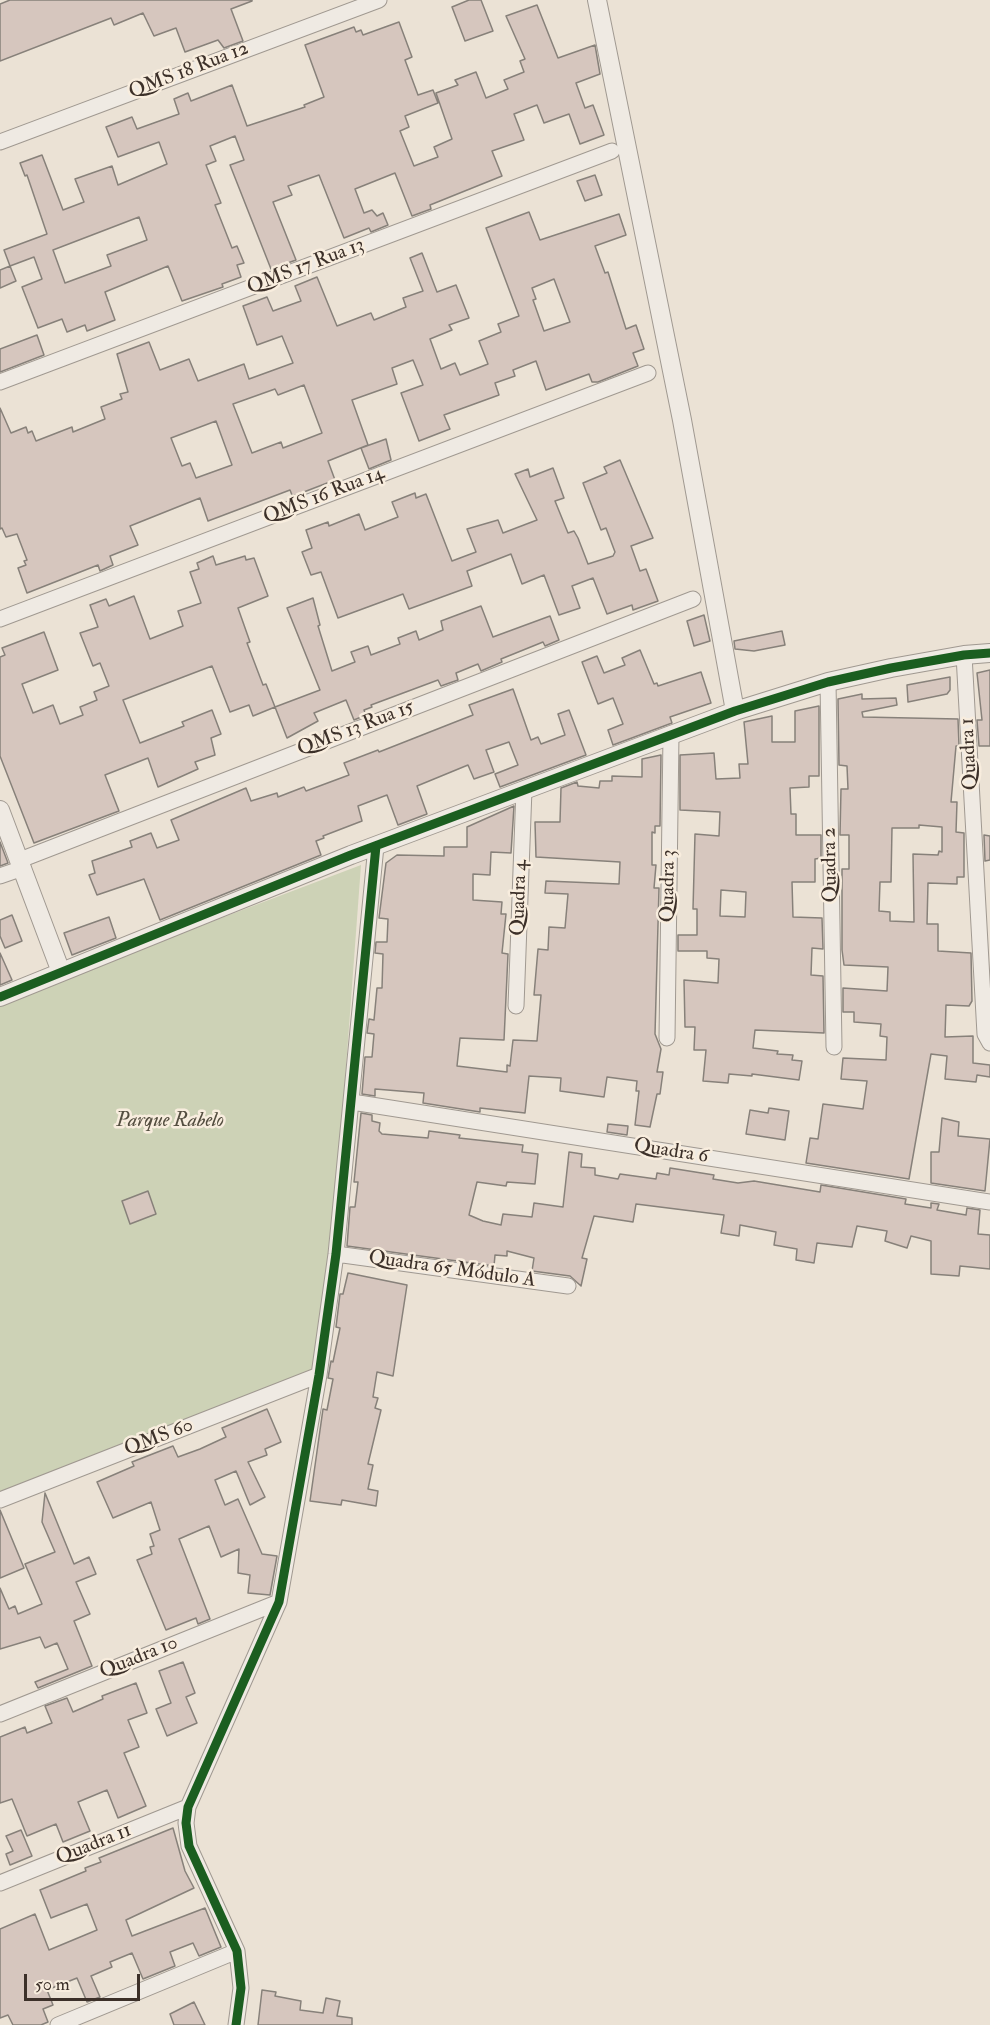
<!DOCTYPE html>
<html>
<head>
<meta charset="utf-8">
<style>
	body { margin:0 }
	#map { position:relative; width:990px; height:2025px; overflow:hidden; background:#ebe2d5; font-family:"IM FELL Double Pica",serif }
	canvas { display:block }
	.scale { position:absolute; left:24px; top:1974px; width:116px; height:27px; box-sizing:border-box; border:3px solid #3c3029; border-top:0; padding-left:8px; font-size:18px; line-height:21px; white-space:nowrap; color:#3c3029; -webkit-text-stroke:4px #f8edde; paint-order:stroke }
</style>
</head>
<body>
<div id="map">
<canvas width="990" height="2025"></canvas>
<div class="scale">50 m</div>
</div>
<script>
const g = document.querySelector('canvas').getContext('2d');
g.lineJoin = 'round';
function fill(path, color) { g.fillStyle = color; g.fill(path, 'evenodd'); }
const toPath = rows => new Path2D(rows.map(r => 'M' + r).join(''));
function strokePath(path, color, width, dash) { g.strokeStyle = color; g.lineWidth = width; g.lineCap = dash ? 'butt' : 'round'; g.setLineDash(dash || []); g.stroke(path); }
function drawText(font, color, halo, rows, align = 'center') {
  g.font = font + ' "IM FELL Double Pica",serif'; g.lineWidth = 5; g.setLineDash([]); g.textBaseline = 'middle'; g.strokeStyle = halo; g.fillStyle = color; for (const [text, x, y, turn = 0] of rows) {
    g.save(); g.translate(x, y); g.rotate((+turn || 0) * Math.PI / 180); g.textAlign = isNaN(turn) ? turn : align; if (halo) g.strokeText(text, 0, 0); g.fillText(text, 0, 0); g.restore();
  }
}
const green = toPath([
	[361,865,344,1094,316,1373,0,1498,0,1002]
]);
const building = toPath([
	[10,0,252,0,252,1,231,9,243,41,224,48,218,40,185,52,176,28,154,36,143,13,114,25,111,18,0,61,0,4,10,0],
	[469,0,481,0,493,31,465,41,452,7,469,0],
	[537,5,558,58,595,45,600,74,576,83,585,108,593,105,604,135,580,144,569,114,544,123,537,105,514,114,524,140,492,151,502,176,430,205,431,209,412,216,395,173,355,189,364,213,372,210,377,216,383,213,388,225,371,232,369,228,344,238,319,175,288,186,292,195,273,202,296,260,271,269,230,165,244,160,235,136,210,146,216,161,206,165,221,203,215,205,232,248,237,246,244,263,237,265,241,277,222,284,223,287,182,301,168,266,105,292,115,320,87,331,85,325,67,332,62,319,38,328,22,287,42,279,34,257,10,266,4,250,47,234,27,175,25,176,20,163,42,155,63,210,84,202,75,179,112,166,118,185,167,164,159,142,118,157,106,127,132,117,137,129,179,114,174,99,188,93,191,101,232,85,247,126,305,107,304,105,324,97,305,45,354,27,356,32,361,30,363,35,399,22,412,57,405,60,418,95,433,90,438,103,405,116,409,127,400,131,414,166,438,157,434,147,452,139,436,93,458,85,455,80,476,72,486,98,508,89,504,80,524,72,520,61,525,59,506,16,537,5],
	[139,217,147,240,107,255,111,266,65,283,53,250,139,217],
	[595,175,602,195,585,201,577,181,595,175],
	[529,212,540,240,619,214,626,235,595,246,605,273,608,272,626,329,636,325,644,349,633,353,638,366,598,382,592,382,589,374,546,390,536,361,513,370,515,376,495,383,499,395,444,415,450,429,419,441,401,393,423,385,413,360,392,368,397,384,352,400,368,445,328,461,335,480,296,495,292,495,290,490,208,521,200,498,130,526,138,545,110,556,113,565,100,571,98,565,27,593,18,568,26,565,24,561,27,560,17,534,6,537,2,528,0,529,0,408,11,433,26,427,28,433,32,431,36,441,72,427,73,432,105,419,101,407,122,399,120,394,128,392,117,354,149,342,160,370,189,359,198,381,244,364,249,379,293,363,282,336,257,345,243,306,267,297,273,311,301,301,295,286,317,277,337,326,371,313,374,320,406,307,403,298,423,291,410,258,422,253,437,292,456,285,469,318,449,325,452,330,430,339,441,369,455,363,460,375,488,364,479,341,501,332,498,324,519,316,486,228,529,212],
	[554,279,570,322,544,331,533,300,536,299,532,288,554,279],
	[304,385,322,433,283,448,281,442,252,453,233,404,275,389,278,395,304,385],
	[216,421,232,465,196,478,190,463,182,466,171,438,216,421],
	[10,266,16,281,0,288,0,270,10,266],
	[37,335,44,355,0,372,0,349,37,335],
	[386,439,391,460,369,469,361,448,386,439],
	[620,460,653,538,631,546,640,571,646,569,658,601,633,610,632,605,607,614,593,578,572,586,580,608,559,615,544,575,522,584,511,554,467,571,472,586,409,609,403,594,338,618,321,572,311,575,302,552,312,548,306,530,328,522,329,526,359,514,365,530,398,517,392,502,415,493,416,498,426,494,452,561,476,552,467,529,498,520,503,533,537,520,515,474,528,469,530,477,553,468,564,498,555,501,568,533,574,531,578,538,588,564,613,556,615,552,606,528,601,530,583,483,607,473,604,467,620,460],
	[213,556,216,565,245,556,246,560,254,558,268,596,238,608,250,642,247,643,263,685,266,684,275,707,253,716,249,705,230,712,212,666,123,700,140,743,184,726,182,722,212,710,221,734,211,738,215,755,195,762,198,769,158,787,148,758,105,775,119,811,34,843,0,756,0,657,5,655,2,648,44,632,58,670,22,684,33,713,53,705,60,724,83,715,80,707,97,700,94,692,109,686,100,663,93,666,80,633,98,627,90,605,106,599,109,606,134,596,150,639,183,626,178,611,201,603,190,572,199,569,197,563,213,556],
	[313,598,320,625,318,626,332,671,355,662,351,652,368,646,371,655,400,644,398,638,416,631,419,640,443,630,441,621,481,606,493,637,550,616,559,640,545,646,543,642,501,659,502,662,481,671,478,664,456,673,458,680,441,686,438,680,371,705,372,707,364,710,366,715,354,720,346,700,314,713,318,721,287,738,275,707,320,690,287,608,313,598],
	[704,615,710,641,694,646,687,621,704,615],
	[782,631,785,645,754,651,735,649,734,641,782,631],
	[640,650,654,684,657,683,658,686,701,672,711,703,670,717,672,723,613,745,608,730,623,724,613,698,598,704,582,662,597,656,604,673,625,665,622,658,640,650],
	[990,670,990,746,979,746,977,720,982,720,977,673,990,670],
	[950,677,950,690,947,694,908,702,907,685,950,677],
	[513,689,531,740,538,737,541,744,565,735,558,714,569,710,586,755,500,787,495,774,518,765,509,742,486,750,494,772,474,779,468,765,417,786,427,814,398,825,387,795,358,806,362,821,323,836,324,838,316,841,321,855,160,920,144,879,97,895,89,875,95,873,92,861,132,847,130,841,151,833,157,848,179,840,171,820,246,788,251,801,277,793,278,797,304,787,306,791,349,775,344,763,378,750,379,752,473,715,469,705,513,689],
	[862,694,862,699,896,698,897,705,862,712,863,717,958,719,959,746,956,746,951,802,957,802,956,832,964,833,964,877,957,877,957,884,928,883,927,924,938,924,938,951,971,953,972,1001,969,1006,946,1005,945,1037,973,1036,973,1063,990,1065,990,1077,977,1075,976,1082,945,1079,947,1056,931,1054,909,1179,806,1163,810,1138,818,1139,823,1104,863,1109,867,1081,841,1079,843,1058,886,1060,887,1037,880,1036,881,1024,854,1022,854,1012,843,1012,843,988,887,991,888,967,844,965,842,950,842,869,849,869,849,835,840,835,841,789,848,789,847,766,839,765,838,699,862,694],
	[919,825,942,827,942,852,939,851,938,855,913,854,914,922,890,921,890,912,879,911,880,882,891,882,892,828,919,828,919,825],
	[819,706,819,776,809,776,809,787,790,788,791,814,796,814,796,835,821,835,821,858,815,859,815,882,792,882,793,917,822,918,823,949,812,948,811,975,823,976,824,1033,755,1030,753,1048,778,1051,777,1054,793,1055,792,1060,802,1061,799,1080,752,1074,752,1076,729,1074,728,1083,703,1081,706,1050,694,1050,695,1027,685,1027,684,980,718,983,719,959,707,958,707,951,678,951,678,935,697,935,697,909,693,909,695,834,719,836,720,812,680,810,680,755,714,753,716,779,740,778,739,764,748,764,744,722,772,716,772,742,795,742,795,711,819,706],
	[721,890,746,892,745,917,720,916,721,890],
	[661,755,660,826,655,826,655,833,652,832,652,865,656,865,654,888,659,888,655,1034,661,1049,657,1072,663,1072,660,1094,657,1094,650,1127,635,1125,639,1091,636,1091,637,1081,607,1077,604,1097,560,1091,561,1078,529,1076,525,1113,480,1108,480,1112,423,1103,424,1093,375,1089,375,1096,362,1094,365,1057,372,1057,374,1034,367,1033,369,1019,374,1020,377,988,382,988,383,954,375,953,376,942,387,942,388,919,379,918,386,863,397,855,444,856,444,847,467,847,467,827,514,806,511,853,491,852,490,875,473,874,473,900,502,902,501,914,506,914,502,953,508,954,504,1040,460,1038,457,1066,507,1072,507,1065,510,1066,513,1040,537,1041,541,995,534,995,538,949,548,950,549,927,565,928,568,894,545,893,546,881,619,884,620,862,536,857,535,822,560,822,561,788,577,782,578,786,599,788,600,781,612,781,612,776,642,777,642,759,661,755],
	[984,835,990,836,990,860,985,861,984,835],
	[0,842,8,863,0,866,0,842],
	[12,915,22,941,5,948,0,936,0,920,12,915],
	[109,917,116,938,72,955,64,933,109,917],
	[0,953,12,980,0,985,0,953],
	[769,1108,789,1111,785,1140,746,1134,750,1110,768,1113,769,1108],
	[361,1113,372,1115,372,1121,380,1123,379,1131,382,1134,428,1138,429,1131,460,1135,459,1138,523,1145,522,1152,538,1154,535,1184,507,1182,506,1186,477,1182,469,1215,483,1221,501,1225,503,1214,532,1217,534,1203,563,1207,569,1152,582,1154,581,1167,595,1168,595,1175,618,1179,620,1174,656,1179,657,1173,669,1175,670,1168,714,1175,713,1179,738,1183,754,1181,820,1192,821,1185,906,1199,905,1204,931,1208,931,1203,939,1204,937,1210,966,1215,967,1208,980,1210,978,1234,990,1235,990,1269,960,1266,959,1276,931,1274,931,1241,911,1236,907,1248,885,1241,887,1231,857,1226,852,1247,817,1243,814,1263,796,1260,797,1249,774,1245,776,1232,740,1225,739,1236,721,1233,724,1215,636,1204,633,1222,594,1216,582,1258,587,1259,581,1286,570,1276,532,1271,534,1258,507,1251,507,1256,495,1255,494,1266,347,1246,350,1207,355,1207,358,1182,354,1182,361,1113],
	[942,1118,959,1122,958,1136,990,1139,985,1191,931,1183,931,1152,939,1152,942,1118],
	[608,1124,628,1126,627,1135,607,1132,608,1124],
	[148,1191,156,1214,130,1224,122,1201,148,1191],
	[348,1273,407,1285,393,1376,377,1372,373,1397,378,1398,375,1408,381,1410,368,1464,373,1465,368,1489,378,1491,376,1506,342,1500,341,1505,310,1501,323,1409,327,1410,333,1379,328,1378,331,1361,333,1362,340,1328,336,1327,340,1294,343,1294,348,1273],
	[267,1409,281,1442,265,1449,267,1455,248,1462,265,1497,250,1505,236,1471,215,1480,225,1505,238,1499,262,1554,277,1556,270,1595,248,1593,250,1575,238,1573,239,1549,221,1557,209,1526,179,1539,210,1619,198,1624,196,1618,166,1630,137,1560,152,1554,150,1547,154,1546,150,1534,160,1530,151,1502,113,1518,97,1482,134,1466,132,1462,173,1446,178,1457,200,1449,226,1437,222,1428,267,1409],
	[45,1493,74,1564,89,1557,96,1574,76,1582,90,1614,74,1621,92,1666,38,1688,35,1682,68,1669,57,1643,45,1648,40,1637,0,1649,0,1588,9,1609,15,1606,18,1614,42,1604,25,1564,55,1552,42,1522,45,1493],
	[0,1510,24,1568,0,1578,0,1510],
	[183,1662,195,1693,186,1697,197,1723,167,1736,156,1709,171,1703,159,1671,183,1662],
	[136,1683,147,1713,128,1720,139,1747,124,1753,146,1806,118,1818,107,1790,78,1802,90,1831,63,1842,56,1824,27,1836,12,1799,0,1803,0,1737,25,1727,27,1733,52,1723,45,1706,67,1698,73,1712,103,1699,102,1696,136,1683],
	[173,1828,185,1871,194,1888,126,1920,132,1936,205,1908,221,1947,199,1956,193,1943,170,1952,175,1966,143,1979,132,1953,110,1962,112,1967,91,1976,100,1997,87,2002,77,1978,47,1990,53,2005,43,2009,48,2022,41,2025,13,2025,8,2015,0,2018,0,1929,35,1914,49,1950,97,1930,87,1904,51,1918,40,1890,86,1871,85,1868,101,1862,99,1858,173,1828],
	[21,1830,32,1856,10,1865,6,1854,13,1851,6,1836,21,1830],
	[262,1990,276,1992,275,1996,301,2001,300,2010,323,2013,326,1998,340,2001,337,2016,352,2018,352,2025,258,2025,262,1990],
	[194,2002,205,2025,174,2025,170,2014,194,2002]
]);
const minor = toPath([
	[0,142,379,0],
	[0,382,612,151],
	[0,619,648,373],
	[964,655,985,1034,990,1043],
	[828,682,834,1047],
	[20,860,693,599],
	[0,876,23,868],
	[516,1006,524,789],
	[667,1038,671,734],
	[352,1102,990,1202],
	[336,1254,568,1286],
	[0,1500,319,1375],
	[0,1714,279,1602],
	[0,1883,188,1807],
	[58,2025,237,1951],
	[236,2025,241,1988,237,1951,189,1846,186,1823,188,1807,279,1602,319,1375,336,1254,376,846]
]);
const tertiary = toPath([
	[597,0,682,420,735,711],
	[0,810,61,972],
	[0,997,351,855,735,711,828,682,891,668,964,655,990,653]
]);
const cycleway = toPath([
	[0,997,351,855,735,711,828,682,891,668,964,655,990,653],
	[236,2025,241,1988,237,1951,189,1846,186,1823,188,1807,279,1602,319,1375,336,1254,376,846]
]);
const streetNames = [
	["QMS 18 Rua 12",189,71,-21],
	["QMS 17 Rua 13",306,267,-21],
	["QMS 16 Rua 14",324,496,-21],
	["QMS 13 Rua 15",356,729,-21],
	["Quadra 1",970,754,-93],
	["Quadra 2",831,865,-91],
	["Quadra 3",669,886,-89],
	["Quadra 4",520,898,-88],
	["Quadra 6",671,1152,9],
	["Quadra 65 Módulo A",452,1270,8],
	["QMS 60",159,1438,-21],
	["Quadra 10",139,1658,-22],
	["Quadra 11",94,1845,-22]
];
const parkNames = [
	["Parque Rabelo",170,1122]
];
fill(green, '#cdd2b6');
fill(building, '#d6c6be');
strokePath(building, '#87817a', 1.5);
strokePath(minor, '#a09991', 17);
strokePath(tertiary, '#a09991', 20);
strokePath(minor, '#efeae3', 15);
strokePath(tertiary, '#efeae3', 18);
strokePath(cycleway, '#1b5e20', 9);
drawText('20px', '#3c3029', '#f8edde', streetNames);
drawText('italic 20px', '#544e40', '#f8edde', parkNames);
</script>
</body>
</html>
